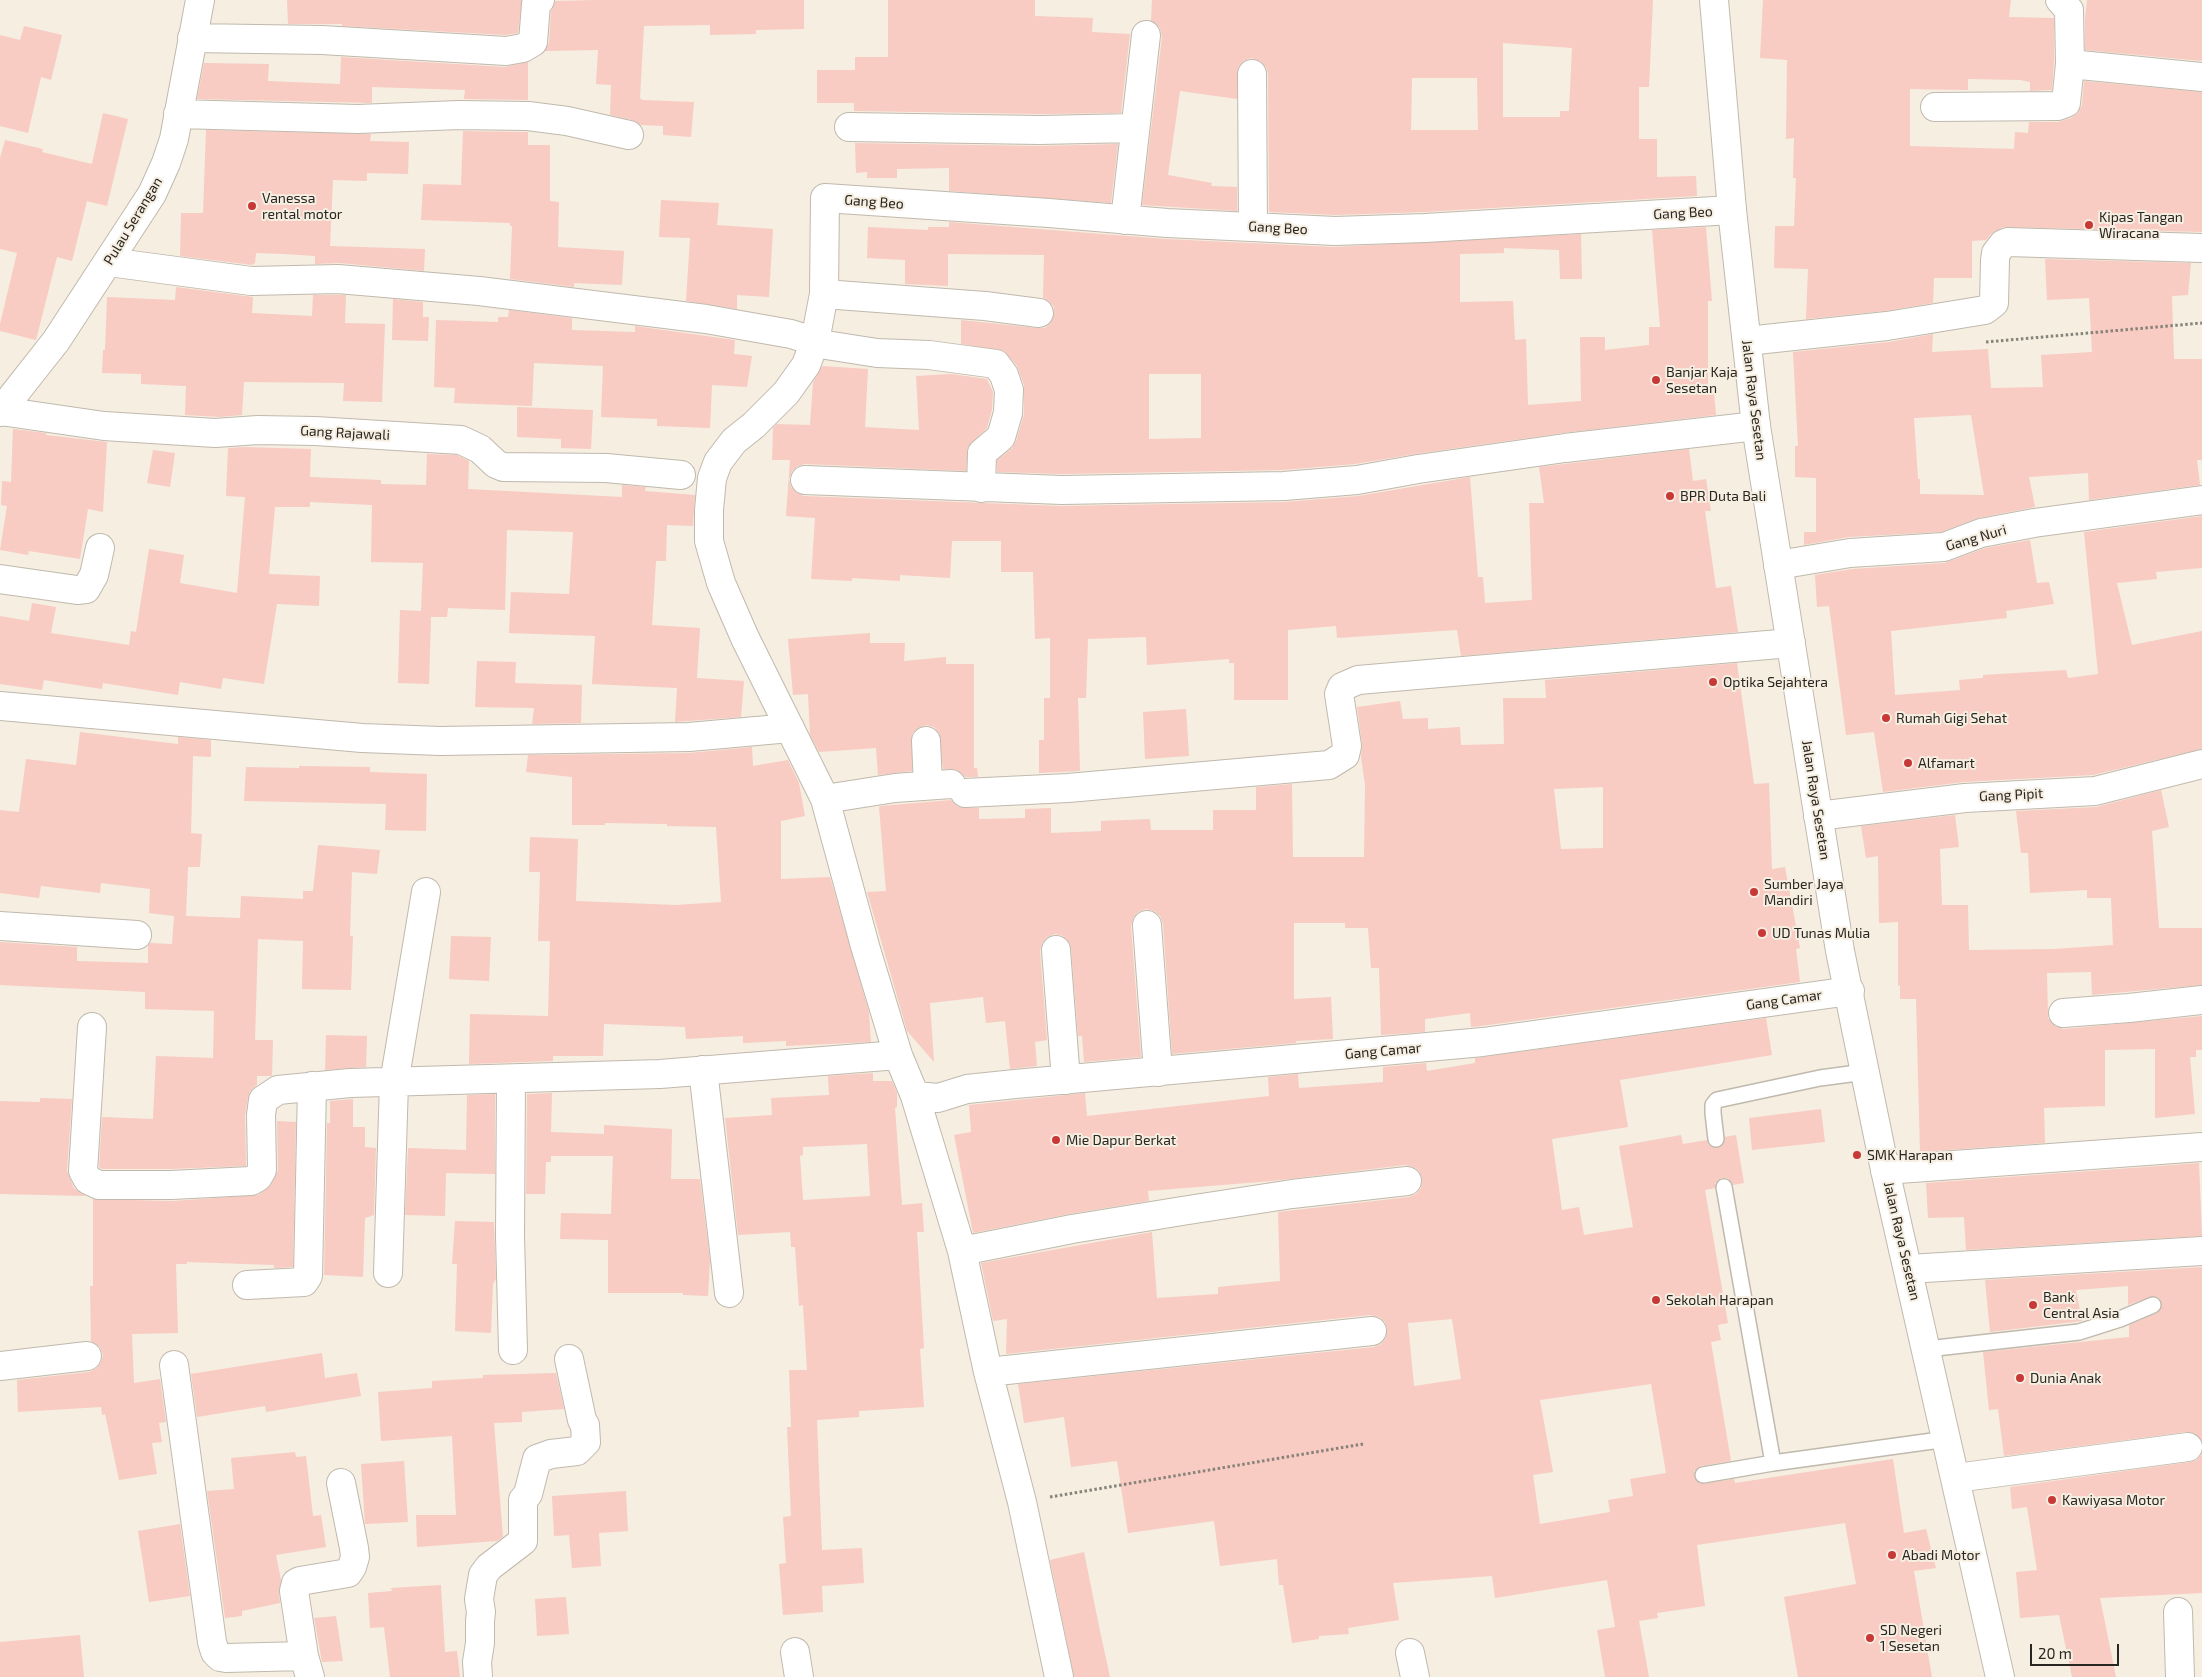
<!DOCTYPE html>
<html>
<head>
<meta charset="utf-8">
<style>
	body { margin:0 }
	#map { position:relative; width:2202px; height:1677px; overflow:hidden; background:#f5eee1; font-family:"Exo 2",sans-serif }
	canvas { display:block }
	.scale { position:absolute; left:2030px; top:1644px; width:89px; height:22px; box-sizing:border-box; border:2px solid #292621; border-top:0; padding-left:6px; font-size:15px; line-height:18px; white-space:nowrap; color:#292621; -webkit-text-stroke:4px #f5eee1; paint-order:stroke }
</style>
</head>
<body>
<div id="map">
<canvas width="2202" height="1677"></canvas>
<div class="scale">20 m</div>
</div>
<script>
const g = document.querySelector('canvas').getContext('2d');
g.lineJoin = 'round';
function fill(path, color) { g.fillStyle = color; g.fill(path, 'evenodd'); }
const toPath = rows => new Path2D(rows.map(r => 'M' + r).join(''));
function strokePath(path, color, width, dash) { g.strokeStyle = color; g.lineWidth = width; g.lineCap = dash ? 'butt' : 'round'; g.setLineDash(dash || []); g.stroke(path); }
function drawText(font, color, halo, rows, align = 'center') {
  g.font = font + ' "Exo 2",sans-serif'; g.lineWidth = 4; g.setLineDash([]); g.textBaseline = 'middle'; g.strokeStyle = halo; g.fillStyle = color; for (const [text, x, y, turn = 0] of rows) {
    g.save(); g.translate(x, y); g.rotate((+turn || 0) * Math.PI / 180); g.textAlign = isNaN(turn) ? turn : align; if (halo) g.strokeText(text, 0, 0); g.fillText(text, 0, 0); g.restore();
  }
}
const building = toPath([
	[287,0,522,0,518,33,505,35,342,26,342,24,288,24],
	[594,0,804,0,804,29,756,30,756,34,710,35,710,25,644,26,640,98,642,100,694,102,691,137,663,135,663,126,641,125,632,120,610,115,611,85,596,84,598,50,545,51,549,43,551,11,555,1],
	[888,0,1035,0,1035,16,1093,18,1092,32,1130,34,1121,113,1039,114,854,111,854,103,817,103,817,70,855,70,855,57,888,57],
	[1152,0,1653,0,1649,87,1639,87,1639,139,1657,139,1657,177,1696,176,1697,196,1424,212,1335,215,1269,212,1268,74,1266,67,1260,61,1251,58,1244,61,1238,67,1237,99,1180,91,1168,175,1212,183,1211,186,1237,187,1237,211,1142,205,1162,37,1160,28,1151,21],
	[1503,43,1572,48,1569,111,1560,111,1560,117,1503,117],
	[1412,78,1477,78,1478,130,1411,130],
	[1763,0,2011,0,2009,17,2054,18,2054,63,2052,90,2030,91,2030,82,2020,80,1968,79,1968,90,1910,89,1910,146,2014,149,2015,132,2028,133,2029,122,2058,122,2071,118,2078,113,2082,105,2084,81,2202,92,2202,232,2003,227,1991,234,1986,240,1972,241,1972,278,1934,278,1933,303,1885,311,1806,319,1808,269,1774,268,1775,226,1794,226,1796,178,1793,178,1794,138,1786,139,1787,60,1760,58],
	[2087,0,2202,0,2202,61,2085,50,2085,19],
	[24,26,62,35,51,80,41,77,28,133,0,126,0,35,20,40],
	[341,57,505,67,528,62,528,100,464,99,465,90,372,87,372,103,197,99,204,63,269,64,268,81,340,84],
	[103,113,128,119,107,206,87,201,72,261,57,257,36,340,0,331,0,324,17,253,0,249,0,158,5,140,43,149,42,152,92,164],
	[206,130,371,134,370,141,409,142,408,174,367,173,367,181,333,180,330,246,425,249,424,271,339,263,315,264,315,256,283,254,256,253,255,263,252,265,180,256,181,213,203,213],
	[463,131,528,132,528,145,550,145,550,201,559,202,558,247,624,251,622,285,574,283,574,287,510,279,512,226,510,226,510,223,421,220,423,184,461,185],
	[855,143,1039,146,1118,144,1111,203,949,191,949,168,897,169,897,178,867,178,867,172,856,173],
	[661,200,719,203,717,225,773,229,769,297,737,295,737,309,686,301,690,238,659,237],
	[949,222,1166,239,1334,247,1581,234,1582,279,1560,279,1559,250,1504,248,1504,253,1460,254,1460,302,1513,301,1515,340,1526,339,1528,405,1581,401,1580,337,1605,337,1605,350,1649,345,1649,327,1660,327,1652,230,1706,227,1712,301,1708,301,1708,395,1714,394,1716,415,1563,433,1415,454,1355,464,1283,470,1062,474,997,472,997,460,1011,449,1016,441,1024,414,1024,385,1017,366,1004,351,961,344,961,320,1037,328,1045,328,1051,323,1054,315,1054,307,1049,301,1043,298,1044,255,948,254,948,286,905,284,905,260,867,258,868,227,928,230,928,227,949,227],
	[1149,374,1201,374,1201,438,1149,439],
	[2045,259,2191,263,2188,295,2172,296,2174,359,2202,359,2202,460,2197,460,2200,485,2089,500,2088,473,2029,477,2035,507,1978,518,1941,532,1849,537,1804,545,1804,532,1816,532,1816,478,1795,477,1795,446,1798,446,1793,352,1889,342,1933,334,1932,352,1988,349,1991,388,2043,387,2041,355,2092,352,2089,298,2047,300],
	[1971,415,1984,495,1920,494,1920,479,1918,479,1914,418],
	[176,287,253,297,252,313,312,316,313,295,346,295,345,323,385,324,382,402,343,401,344,383,244,382,242,415,220,417,185,415,186,386,141,384,141,374,102,373,103,350,105,350,107,297,175,300],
	[393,299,423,302,423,317,429,317,428,341,392,340],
	[509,310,572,318,572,330,635,332,635,326,735,340,734,354,752,356,747,387,712,385,710,428,657,426,657,419,601,417,603,366,534,363,532,406,454,403,455,388,434,387,436,320,498,322,498,317,508,317],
	[822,366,868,369,865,427,919,430,916,376,951,374,987,379,993,392,992,410,987,428,968,447,966,471,805,464,798,466,792,471,789,479,791,487,797,493,804,496,1061,506,1284,502,1358,496,1470,477,1478,577,1483,577,1485,603,1532,600,1529,503,1544,503,1539,467,1689,449,1693,481,1706,479,1711,511,1705,511,1716,588,1731,586,1738,632,1461,656,1457,630,1337,638,1336,626,1288,630,1288,700,1234,700,1234,663,1229,663,1229,659,1147,665,1146,637,1088,639,1086,698,1078,698,1080,771,1039,773,1039,740,1044,740,1044,698,1050,698,1050,638,1035,639,1033,572,1001,572,1001,541,952,541,950,578,900,575,900,581,852,578,852,581,811,579,815,518,786,516,790,460,772,460,773,428,777,424,810,425,813,382],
	[517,407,593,410,591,449,561,448,561,439,517,437],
	[13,429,46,433,46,435,107,442,103,512,88,509,80,559,29,551,28,555,0,550,7,506,1,505,2,481,11,482],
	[244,447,311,449,310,477,381,480,381,484,426,485,427,454,457,455,469,461,468,489,622,497,622,485,646,487,645,491,695,495,693,526,667,525,666,561,656,561,652,625,700,628,697,678,744,681,741,717,675,722,677,688,592,684,595,636,509,633,511,592,569,594,573,532,507,530,505,610,448,608,447,617,431,617,429,684,398,683,400,610,421,611,423,563,371,562,372,505,310,502,310,507,275,507,269,574,320,576,319,606,277,604,264,684,223,678,221,689,180,682,178,695,103,683,102,689,44,680,42,690,0,684,0,616,29,621,32,603,56,607,51,633,129,645,131,631,136,632,149,549,184,555,180,583,237,593,245,497,226,496,228,448],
	[153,450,175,453,170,487,147,483],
	[2202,516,2202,568,2156,572,2157,579,2117,583,2132,645,2202,631,2202,749,2093,775,1964,782,1883,792,1874,732,1846,735,1829,606,1817,607,1815,575,1852,569,1945,563,1985,548,2030,540,2037,583,2049,582,2054,604,2006,611,2007,618,1891,631,1895,695,1960,690,1959,680,1983,678,1983,675,2066,670,2068,678,2098,674,2084,532],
	[870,633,870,643,905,643,904,661,946,657,946,664,974,664,974,768,977,768,978,777,965,777,957,770,943,769,939,733,934,727,926,725,918,728,912,734,912,771,878,775,876,748,819,752,810,735,808,694,793,695,788,639],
	[477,661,516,662,515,683,582,685,581,723,532,724,534,708,475,707],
	[1737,663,1754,784,1769,783,1772,869,1785,867,1800,948,1796,949,1800,982,1481,1026,1471,1027,1470,1013,1425,1019,1425,1032,1381,1035,1379,968,1371,968,1368,928,1345,928,1345,923,1294,923,1294,999,1331,997,1333,1039,1296,1041,1296,1043,1172,1054,1163,924,1160,916,1154,911,1146,909,1138,912,1133,919,1131,926,1141,1057,1084,1062,1082,1036,1078,1036,1071,948,1069,942,1063,936,1055,934,1047,937,1042,943,1040,951,1047,1040,1035,1042,1037,1066,1010,1069,1005,1021,986,1023,983,997,930,1003,934,1062,907,1031,867,892,886,891,879,807,881,806,951,800,958,807,979,808,979,819,1025,818,1025,809,1051,808,1051,833,1101,831,1101,821,1150,819,1151,830,1213,830,1213,810,1256,810,1256,787,1292,784,1293,857,1364,857,1365,785,1361,757,1362,744,1357,707,1400,701,1403,719,1428,718,1428,729,1460,727,1461,745,1504,744,1503,698,1546,698,1545,680],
	[1603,787,1603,848,1561,849,1554,789],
	[1186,709,1189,756,1145,759,1143,712],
	[80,732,178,744,178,737,211,740,211,757,193,756,191,833,202,834,200,867,188,867,186,916,240,918,241,896,303,899,303,891,313,891,318,845,380,850,377,874,352,872,350,936,353,936,351,990,302,989,303,941,258,939,255,1040,273,1040,272,1076,257,1076,257,1085,250,1091,248,1098,245,1115,246,1166,171,1169,102,1169,99,1167,102,1117,153,1119,156,1056,213,1058,214,1011,145,1009,145,992,0,985,0,942,77,947,77,961,148,963,148,945,150,943,172,944,174,916,149,913,150,889,101,883,100,893,41,886,39,898,0,893,0,810,19,812,26,759,76,765],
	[752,747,753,766,788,760,799,783,805,816,781,821,781,879,830,877,869,1012,871,1042,786,1046,786,1041,743,1043,743,1036,686,1039,685,1027,604,1024,603,1056,553,1056,553,1061,469,1064,470,1014,548,1016,550,941,538,941,540,872,529,872,530,837,578,839,576,901,676,905,721,902,716,827,667,826,667,824,605,823,605,825,572,825,572,777,526,772,528,755,689,753],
	[299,766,370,767,370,772,427,774,426,831,385,830,386,804,244,801,246,767,299,768],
	[2161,790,2169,827,2152,831,2159,928,2202,928,2202,985,2092,995,2091,972,2047,973,2048,1018,2056,1027,2064,1029,2202,1016,2202,1050,2196,1050,2196,1057,2190,1057,2195,1114,2155,1118,2155,1049,2105,1050,2105,1106,2044,1108,2045,1143,1920,1152,1916,999,1900,999,1900,985,1898,986,1898,922,1879,923,1878,856,1866,858,1861,826,1955,815,1959,847,1940,849,1942,905,1968,905,1969,950,2054,949,2113,945,2111,898,2087,898,2087,890,2030,893,2028,853,2021,853,2016,811,2096,807],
	[451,936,491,937,489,981,449,979],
	[1766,1018,1772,1055,1620,1080,1628,1127,1552,1139,1562,1210,1579,1207,1584,1235,1633,1227,1619,1146,1681,1135,1683,1144,1707,1140,1709,1145,1717,1148,1724,1143,1725,1137,1736,1135,1744,1183,1733,1185,1728,1178,1722,1178,1715,1183,1715,1188,1705,1190,1728,1323,1718,1325,1721,1340,1711,1342,1731,1461,1701,1466,1694,1471,1694,1477,1700,1484,1734,1479,1735,1483,1893,1459,1904,1533,1926,1529,1936,1568,1914,1571,1932,1677,1798,1677,1784,1597,1856,1584,1845,1523,1697,1545,1705,1606,1657,1613,1658,1618,1639,1621,1649,1677,1605,1677,1597,1630,1615,1627,1607,1580,1495,1598,1492,1576,1393,1583,1399,1620,1348,1628,1349,1634,1319,1636,1319,1639,1292,1643,1283,1585,1279,1585,1277,1559,1220,1566,1214,1521,1128,1533,1117,1461,1071,1467,1064,1417,1024,1423,1018,1384,1374,1347,1381,1344,1386,1338,1387,1329,1385,1322,1379,1317,1370,1315,1006,1354,1007,1319,993,1321,981,1263,1152,1232,1157,1298,1218,1294,1218,1287,1280,1281,1278,1212,1409,1197,1416,1194,1421,1188,1422,1179,1419,1171,1414,1167,1405,1165,1272,1181,1148,1191,1149,1201,1069,1214,973,1233,954,1135,971,1132,969,1105,1085,1093,1087,1116,1269,1096,1268,1077,1298,1074,1299,1088,1383,1082,1383,1067,1426,1063,1427,1071,1475,1063,1475,1058],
	[1452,1319,1461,1379,1414,1386,1408,1323],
	[1651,1384,1666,1473,1630,1479,1633,1496,1608,1500,1610,1512,1540,1524,1533,1475,1553,1472,1540,1400],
	[326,1035,367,1036,366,1067,325,1070],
	[873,1073,873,1081,892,1081,897,1093,897,1107,895,1108,902,1205,922,1203,924,1232,917,1232,924,1348,920,1349,924,1407,859,1411,859,1417,817,1420,822,1550,862,1548,864,1583,822,1586,823,1612,783,1615,779,1564,786,1563,783,1517,791,1516,787,1427,791,1427,789,1370,807,1370,803,1305,799,1306,795,1247,791,1247,790,1232,738,1235,725,1118,772,1115,771,1098,829,1095,828,1076],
	[867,1144,870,1196,803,1200,800,1156,803,1155,803,1147],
	[552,1093,551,1132,604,1134,604,1125,672,1129,671,1179,700,1179,710,1261,708,1296,683,1295,683,1293,608,1293,608,1240,560,1239,561,1213,611,1214,613,1156,551,1156,551,1162,546,1162,545,1194,526,1194,527,1094],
	[495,1094,495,1174,446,1173,445,1216,405,1215,408,1148,466,1150,467,1095],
	[40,1098,72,1099,67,1171,74,1188,85,1196,0,1194,0,1101,40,1102],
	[353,1099,353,1127,365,1127,365,1147,376,1148,374,1215,365,1218,363,1277,324,1275,327,1123,330,1123,330,1101],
	[1821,1109,1825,1142,1752,1150,1749,1118],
	[277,1121,296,1122,293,1267,274,1268,274,1265,187,1262,187,1264,176,1264,178,1333,132,1334,134,1383,160,1379,166,1422,159,1423,162,1442,152,1443,157,1474,119,1480,105,1414,102,1415,101,1407,18,1412,17,1380,89,1372,97,1368,101,1362,103,1355,100,1347,91,1341,90,1286,93,1286,93,1199,172,1201,258,1195,271,1185,278,1170],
	[2199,1163,2202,1236,1966,1250,1964,1217,1928,1218,1926,1183],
	[455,1221,494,1222,496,1279,493,1284,491,1333,455,1331,457,1264,452,1264],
	[2202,1267,2202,1441,2194,1433,2186,1432,2004,1456,1998,1409,1989,1410,1983,1352,2129,1337,2129,1325,2157,1313,2162,1306,2159,1298,2154,1296,2128,1305,2128,1286,2076,1290,2082,1321,1990,1332,1985,1280],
	[322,1353,325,1378,357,1373,361,1396,266,1412,265,1406,197,1417,191,1374],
	[556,1373,564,1409,522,1412,522,1422,494,1423,503,1537,497,1541,417,1547,416,1515,456,1515,452,1436,381,1441,378,1392,432,1388,432,1381,483,1378,483,1375],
	[295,1452,296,1457,306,1456,313,1516,321,1515,326,1547,276,1555,281,1580,279,1593,280,1603,242,1611,242,1616,225,1618,207,1491,234,1489,231,1458],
	[2202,1454,2202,1593,2100,1598,2116,1677,2072,1677,2059,1615,2020,1618,2016,1572,2037,1570,2027,1507,2012,1509,2010,1487,2190,1462,2197,1460],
	[404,1461,408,1522,365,1524,361,1464],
	[626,1491,628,1531,599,1533,601,1566,572,1568,569,1535,554,1536,552,1496],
	[180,1524,190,1596,149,1602,138,1531],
	[1084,1552,1100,1631,1110,1677,1074,1677,1050,1560],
	[441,1585,445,1652,457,1651,460,1677,390,1677,384,1627,370,1628,368,1593,392,1591,391,1588],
	[566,1597,569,1634,537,1636,535,1599],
	[336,1616,343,1661,322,1662,314,1618],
	[80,1635,84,1677,0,1677,0,1642]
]);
const path = toPath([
	[1986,342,2202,323],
	[1050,1497,1363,1444]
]);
const lane = toPath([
	[1716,1139,1713,1113,1713,1105,1717,1100,1820,1078,1865,1072],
	[1724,1187,1773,1463],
	[1927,1349,2079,1332,2120,1319,2153,1305],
	[1703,1475,1773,1463,1947,1439]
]);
const street = toPath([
	[192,38,322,40,506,51,523,48,533,42,536,4,540,0],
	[2070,64,2202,77],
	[1252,74,1253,227],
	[1935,107,2058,106,2066,103,2070,64,2069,10,2060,0],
	[178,114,358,119,459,115,528,116,567,121,629,135],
	[849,127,1039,130,1135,128],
	[1125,220,1146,35],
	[109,262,251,281,338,279,479,291,706,319,791,334,826,345,877,353,929,355,996,364,1004,375,1009,390,1008,413,1001,437,982,453,981,488],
	[824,294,985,306,1039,313],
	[1747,341,1887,326,1985,310,1994,303,1995,260,1996,253,2003,244,2008,242,2202,248],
	[1,411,104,426,215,433,258,430,315,431,461,440,480,449,496,464,503,467,606,468,681,475],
	[0,412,56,341,152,194,166,163,174,139,200,0],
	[805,480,1062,490,1284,486,1357,480,1418,469,1565,448,1756,426],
	[1778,565,1850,553,1944,547,1981,533,2034,523,2202,500],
	[0,579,77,590,86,589,94,575,100,548],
	[0,706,362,738,440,741,689,737,790,728],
	[926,741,928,785],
	[965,793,1068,788,1329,765,1345,755,1347,746,1339,694,1342,687,1358,680,1791,643],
	[825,799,895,788,951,784],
	[1818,816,1965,798,2095,791,2202,764],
	[1147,925,1158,1072],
	[0,926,137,935],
	[1056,950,1066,1080],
	[2063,1013,2129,1008,2202,1000],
	[92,1027,83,1171,88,1180,99,1185,171,1185,251,1181,258,1177,262,1170,261,1115,263,1100,278,1090,350,1083,660,1074,898,1055],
	[703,1070,729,1293],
	[511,1079,510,1236,513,1350],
	[915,1096,938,1098,967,1089,1015,1084,1483,1042,1850,991],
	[1885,1170,2202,1147],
	[962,1251,1072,1229,1182,1211,1292,1194,1407,1181],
	[1909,1269,2202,1251],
	[388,1273,394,1083,426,892],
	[247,1285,304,1282,308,1276,312,1086],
	[174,1365,212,1642,215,1652,220,1657,226,1658,304,1656],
	[0,1366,87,1356],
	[988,1372,1372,1331],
	[1956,1478,2188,1447],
	[2178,1612,2180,1677],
	[795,1652,799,1677],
	[1410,1653,1415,1677],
	[310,1677,304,1656,294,1591,296,1583,300,1581,348,1573,352,1567,355,1557,354,1548,341,1483],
	[478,1677,477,1662,480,1643,480,1621,481,1612,479,1599,483,1575,489,1567,523,1541,523,1500,528,1494,537,1459,551,1454,577,1451,586,1442,585,1425,582,1420,569,1359],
	[1059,1677,1022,1502,988,1372,962,1251,915,1096,898,1055,865,946,825,799,745,638,721,583,709,541,709,510,712,478,718,462,734,441,754,425,786,393,806,365,815,341,824,294,825,198,1049,213,1167,223,1335,231,1425,228,1732,210]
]);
const secondary = toPath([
	[1714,0,1732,210,1756,426,1840,951,1885,1170,2000,1677]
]);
const markers = [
	[252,206,5,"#c73836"],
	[2089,225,5,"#c73836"],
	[1656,380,5,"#c73836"],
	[1670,496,5,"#c73836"],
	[1713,682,5,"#c73836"],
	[1886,718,5,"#c73836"],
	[1908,763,5,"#c73836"],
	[1754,892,5,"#c73836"],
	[1762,933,5,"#c73836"],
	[1056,1140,5,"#c73836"],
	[1857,1155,5,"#c73836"],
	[1656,1300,5,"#c73836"],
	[2033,1305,5,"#c73836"],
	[2020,1378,5,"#c73836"],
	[2052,1500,5,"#c73836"],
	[1892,1555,5,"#c73836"],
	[1870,1638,5,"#c73836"]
];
const poiNames = [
	["Vanessa",262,198],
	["rental motor",262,214],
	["Kipas Tangan",2099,217],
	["Wiracana",2099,233],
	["Banjar Kaja",1666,372],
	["Sesetan",1666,388],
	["BPR Duta Bali",1680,496],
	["Optika Sejahtera",1723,682],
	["Rumah Gigi Sehat",1896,718],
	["Alfamart",1918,763],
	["Sumber Jaya",1764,884],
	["Mandiri",1764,900],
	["UD Tunas Mulia",1772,933],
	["Mie Dapur Berkat",1066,1140],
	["SMK Harapan",1867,1155],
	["Bank",2043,1297],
	["Central Asia",2043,1313],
	["Sekolah Harapan",1666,1300],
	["Dunia Anak",2030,1378],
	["Kawiyasa Motor",2062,1500],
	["Abadi Motor",1902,1555],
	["SD Negeri",1880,1630],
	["1 Sesetan",1880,1646]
];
const streetNames = [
	["Gang Beo",874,202,4],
	["Gang Beo",1683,213,-3],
	["Pulau Serangan",133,221,-59],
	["Gang Beo",1278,228,3],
	["Jalan Raya Sesetan",1754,400,83],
	["Gang Rajawali",345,433,3],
	["Gang Nuri",1976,538,-16],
	["Gang Pipit",2011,795,-3],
	["Jalan Raya Sesetan",1816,800,81],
	["Gang Camar",1784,1000,-8],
	["Gang Camar",1383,1051,-5],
	["Jalan Raya Sesetan",1902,1241,77]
];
fill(building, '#f8cbc3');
strokePath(lane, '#c0b9ad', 18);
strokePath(street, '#c0b9ad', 30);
strokePath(secondary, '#c0b9ad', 30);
strokePath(path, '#87837a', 3, [2.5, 2.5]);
strokePath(lane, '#fff', 15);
strokePath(street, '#fff', 28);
strokePath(secondary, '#fff', 28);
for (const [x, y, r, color] of markers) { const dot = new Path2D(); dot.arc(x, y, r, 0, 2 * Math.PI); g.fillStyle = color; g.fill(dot); strokePath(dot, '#f5eee1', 2); }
drawText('14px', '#292621', '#f5eee1', poiNames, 'left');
drawText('14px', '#292621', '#f5eee1', streetNames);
</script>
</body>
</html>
